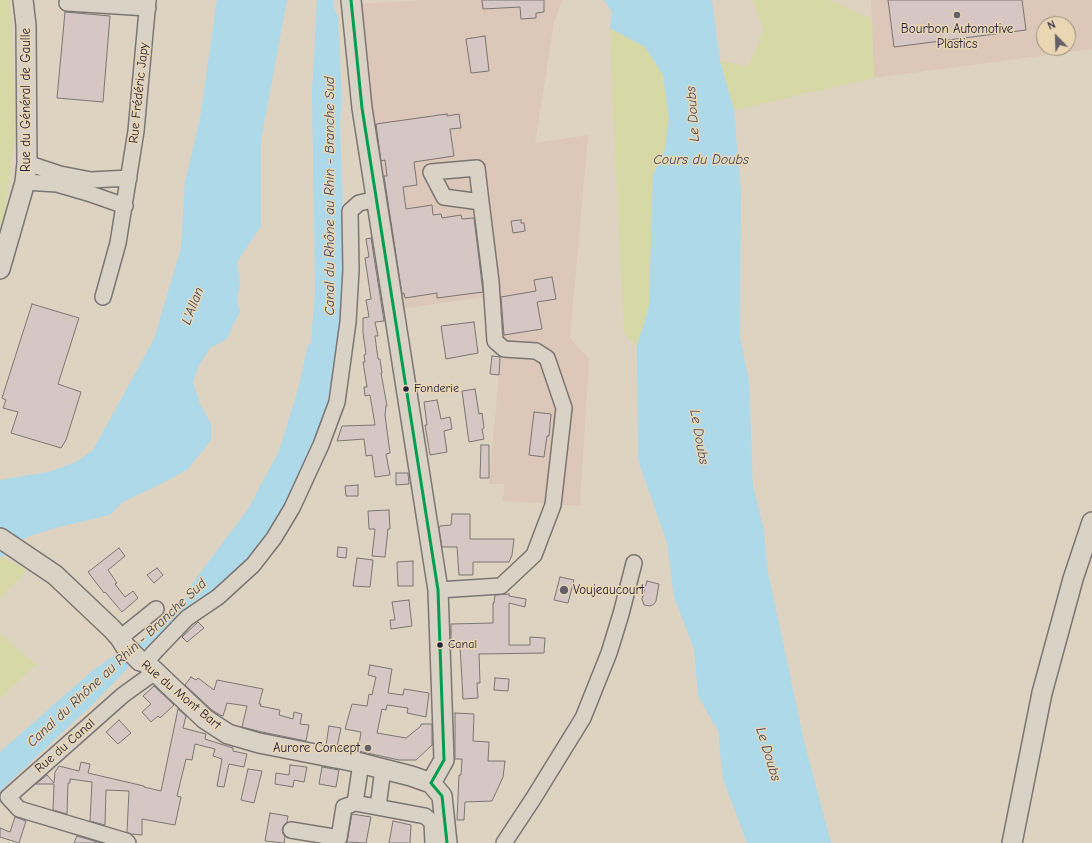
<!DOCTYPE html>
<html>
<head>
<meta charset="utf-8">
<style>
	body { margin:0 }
	#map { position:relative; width:1092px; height:843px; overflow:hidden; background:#ded3c1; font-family:"Comic Neue",sans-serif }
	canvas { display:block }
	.north { position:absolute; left:1036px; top:16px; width:40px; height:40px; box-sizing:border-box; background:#ebd6b4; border:1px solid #9b8e84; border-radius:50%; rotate:337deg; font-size:11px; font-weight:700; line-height:16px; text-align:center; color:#22223b }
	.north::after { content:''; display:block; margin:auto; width:14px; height:18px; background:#64606a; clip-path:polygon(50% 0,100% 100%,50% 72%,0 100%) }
</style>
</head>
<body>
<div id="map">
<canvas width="1092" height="843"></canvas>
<div class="north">N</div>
</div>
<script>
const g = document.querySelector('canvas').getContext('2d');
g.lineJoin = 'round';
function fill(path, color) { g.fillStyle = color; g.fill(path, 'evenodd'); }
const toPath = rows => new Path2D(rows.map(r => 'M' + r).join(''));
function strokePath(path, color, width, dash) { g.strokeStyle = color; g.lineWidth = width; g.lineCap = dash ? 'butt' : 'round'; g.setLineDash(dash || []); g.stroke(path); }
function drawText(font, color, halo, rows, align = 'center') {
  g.font = font + ' "Comic Neue",sans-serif'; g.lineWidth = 3; g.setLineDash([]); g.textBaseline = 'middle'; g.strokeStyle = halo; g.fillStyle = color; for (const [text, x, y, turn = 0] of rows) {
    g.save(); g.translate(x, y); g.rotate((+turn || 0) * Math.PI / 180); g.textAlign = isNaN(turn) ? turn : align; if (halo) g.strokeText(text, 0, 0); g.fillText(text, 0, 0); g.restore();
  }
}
const built = toPath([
	[423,0,563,0,554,22,535,143,588,135,570,338,589,359,580,506,503,501,504,484,489,484,501,351,491,350,482,297,402,309,384,199,359,4],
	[871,0,1092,0,1092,49,874,78],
	[1044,24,1068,24,1068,48,1044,48]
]);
const green = toPath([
	[0,0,10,0,16,125,5,213,0,225],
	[752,0,830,0,872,19,874,78,734,110,720,61,748,66,764,30],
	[610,28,645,47,663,75,669,118,665,150,653,175,649,307,637,346,624,334,611,64],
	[2,557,27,570,0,599,0,558],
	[0,633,36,665,0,698]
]);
const water = toPath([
	[217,0,287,0,261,140,261,226,237,262,240,284,237,299,240,312,233,325,227,339,210,348,198,367,193,382,200,404,211,424,211,440,188,469,167,481,123,502,110,515,55,528,27,537,0,558,0,480,48,472,76,462,93,450,154,339,181,248,185,182,200,119],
	[317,0,334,0,334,9,338,16,342,102,340,121,344,241,344,270,341,323,328,401,313,444,284,508,265,539,245,563,202,602,198,598,193,603,131,661,128,668,94,703,0,791,0,752,92,671,116,654,126,655,192,592,189,588,248,509,279,451,297,393,308,345,311,343,315,291,312,91],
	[604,0,712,0,720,61,734,110,741,192,740,337,749,381,753,486,764,530,767,567,804,741,831,843,747,843,723,779,718,731,698,696,694,649,674,597,667,543,638,460,637,346,649,307,653,175,665,150,669,118,663,75,645,47,610,28,612,12]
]);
const building = toPath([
	[482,0,544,0,544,12,536,13,536,18,521,19,520,7,483,9,482,0],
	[888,0,1022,0,1026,30,894,47,888,0],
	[65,12,110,16,103,102,57,98,65,12],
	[485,36,489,71,471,73,466,39,485,36],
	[447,114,447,116,459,114,461,128,450,129,454,156,414,162,417,185,403,187,406,209,432,205,433,215,441,214,442,218,461,215,462,219,474,218,483,292,437,298,437,293,405,298,404,293,402,294,384,176,387,176,385,160,381,161,376,124,447,114],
	[521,220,521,223,524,223,525,231,513,233,511,221,521,220],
	[371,238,384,321,375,322,378,336,375,336,378,359,380,359,382,373,381,373,387,406,386,406,385,415,390,453,386,454,390,475,375,477,372,455,366,456,364,439,337,441,342,426,375,425,370,395,365,396,364,387,367,387,363,362,365,362,364,355,366,354,363,333,363,318,369,317,366,300,371,299,365,258,369,257,366,239,371,238],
	[552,277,556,299,537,302,542,329,504,335,501,297,536,291,534,280,552,277],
	[32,304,79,318,58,384,81,392,66,440,61,448,11,433,18,412,3,408,6,400,2,398,32,304],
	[474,322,478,353,446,359,441,326,474,322],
	[492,356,500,357,499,375,490,374,492,356],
	[475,389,479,414,482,413,484,428,482,429,484,439,469,442,462,391,475,389],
	[437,400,441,419,450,417,452,429,444,431,447,452,430,455,425,425,427,425,424,402,437,400],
	[534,412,551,414,549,436,547,436,544,457,529,455,534,412],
	[481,445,489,445,489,478,480,478,481,445],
	[396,473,408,473,409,484,396,485,396,473],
	[358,485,358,496,346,496,345,486,358,485],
	[389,510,390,529,388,529,385,557,372,556,375,529,369,529,368,511,389,510],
	[452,514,470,514,470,539,514,539,512,555,509,562,473,562,473,575,459,575,457,547,442,547,439,529,440,526,451,525,452,514],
	[338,547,347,548,346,558,337,557,338,547],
	[119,548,125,556,108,570,117,583,115,584,125,597,133,591,138,598,122,612,105,592,104,593,88,572,119,548],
	[357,558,373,560,370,587,353,586,357,558],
	[413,561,413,586,398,586,397,562,413,561],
	[157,568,163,575,154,583,147,575,157,568],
	[560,577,574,580,568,603,554,600,560,577],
	[647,581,659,584,656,601,654,604,650,606,644,605,642,599,647,581],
	[509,594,509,596,526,599,525,607,509,603,509,645,530,645,530,637,545,638,544,653,479,654,480,683,477,683,478,698,463,699,460,645,451,645,451,624,493,623,493,603,494,603,495,595,509,594],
	[409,600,412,626,391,629,390,620,395,620,392,602,409,600],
	[198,622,204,628,187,642,182,637,198,622],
	[370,665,392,669,388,693,403,695,404,689,429,693,426,717,407,713,408,708,387,705,386,710,382,709,377,733,406,738,421,726,421,724,432,724,432,745,416,760,399,760,358,751,361,732,345,729,352,704,367,706,369,694,372,695,376,677,368,675,370,665],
	[191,677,196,680,198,678,214,690,217,680,263,689,259,704,261,704,260,706,280,710,279,715,293,719,294,712,302,714,300,724,309,725,306,741,262,732,242,727,247,706,227,703,223,716,220,715,212,710,185,685,191,677],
	[495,678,509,679,508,691,494,690,495,678],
	[154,686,174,705,160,718,158,716,151,722,142,712,151,704,143,696,154,686],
	[178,709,186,716,183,728,206,734,205,739,233,748,233,751,247,754,244,767,229,764,224,787,217,786,222,759,213,756,215,749,195,744,192,760,186,759,177,796,181,797,175,825,142,819,142,835,131,834,127,832,129,791,106,790,105,825,90,821,92,782,70,779,70,783,68,783,67,814,53,810,54,784,36,784,47,775,54,783,55,772,59,766,79,771,81,762,90,764,88,773,144,786,144,787,161,791,178,709],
	[455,713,474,714,473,741,489,742,488,761,505,761,503,777,492,801,465,802,464,820,457,820,459,775,461,775,462,759,455,759,455,713],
	[119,720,131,733,118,744,106,732,119,720],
	[329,726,341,728,337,747,326,745,329,726],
	[290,765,307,767,304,782,294,780,293,787,275,784,276,773,289,775,290,765],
	[322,767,339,770,336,787,319,784,322,767],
	[248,769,262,771,254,803,241,800,248,769],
	[270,813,288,816,287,822,284,825,282,829,283,834,285,837,284,843,265,841,270,813],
	[352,814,371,817,366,843,347,842,352,814],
	[15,817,26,821,19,843,0,837,0,828,10,832,15,817],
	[393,821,411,825,410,843,389,843,393,821],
	[77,836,101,843,74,843,77,836]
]);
const minor = toPath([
	[67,3,148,8],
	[27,163,60,174,91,180,129,178],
	[25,182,57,184,88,193,125,206],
	[103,297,118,243,136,131,148,0],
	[438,590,501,586,534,555,553,505,564,408,547,358,536,351,504,349,495,341,491,282,481,202,477,168,431,172,444,197,481,202],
	[120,638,156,609],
	[145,662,187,618,218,597,253,565,274,538,292,508,321,445,337,402,348,322,351,270,350,211,359,203,377,199],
	[355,803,425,816,432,822,433,843],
	[355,803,361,763],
	[378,807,383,769],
	[291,830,339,838,344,807,355,803],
	[128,843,126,841,19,809,8,797,123,695,155,672],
	[504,843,533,799,583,718,609,653,621,614,634,563]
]);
const major = toPath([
	[351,0,362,108,438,590,444,760,431,783],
	[0,269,25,182,27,163,26,25,23,0],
	[0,538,55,575,112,629,120,638,125,646,140,661,145,662,205,719,228,734,259,743,356,762,411,776,431,783],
	[431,783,442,796,447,843],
	[1012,843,1042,693,1073,579,1092,522]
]);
const bus1 = toPath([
	[351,0,362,108,438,590,444,760,431,783],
	[431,783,442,796,447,843]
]);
const markers = [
	[957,15,4,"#64606a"],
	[406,389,3.5,"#22223b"],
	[564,590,5,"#64606a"],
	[440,645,3.5,"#22223b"],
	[368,748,4,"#64606a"]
];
const busNames = [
	["Fonderie",414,389],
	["Canal",448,645]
];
const poiNames = [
	["Bourbon Automotive",957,29],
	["Plastics",957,44],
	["Voujeaucourt",573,590,"left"],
	["Aurore Concept",360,748,"right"]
];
const streetNames = [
	["Rue Frédéric Japy",139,93,-84],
	["Rue du Général de Gaulle",26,100,-90],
	["Rue du Mont Bart",181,695,40],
	["Rue du Canal",65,746,-41]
];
const waterNames = [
	["Le Doubs",693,114,-94],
	["Cours du Doubs",701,160],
	["Canal du Rhône au Rhin - Branche Sud",330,196,-90],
	["L'Allan",193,306,-69],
	["Le Doubs",699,437,80],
	["Canal du Rhône au Rhin - Branche Sud",117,663,-43],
	["Le Doubs",768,754,73]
];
fill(built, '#dcc7b8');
fill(green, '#d6d8a6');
fill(water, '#add9e9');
fill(building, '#d6c7c4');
strokePath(building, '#7b7673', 1);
strokePath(minor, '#7b7673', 18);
strokePath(major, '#7b7673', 22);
strokePath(minor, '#dad2c5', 15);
strokePath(major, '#dad2c5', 19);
strokePath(bus1, '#029f50', 3);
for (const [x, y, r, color] of markers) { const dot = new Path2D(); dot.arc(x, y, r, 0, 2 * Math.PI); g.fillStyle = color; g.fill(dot); strokePath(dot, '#ebd6b4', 1.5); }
drawText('12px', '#22223b', '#ebd6b4', busNames, 'left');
drawText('13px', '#22223b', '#ebd6b4', poiNames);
drawText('13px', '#22223b', '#ebd6b4', streetNames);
drawText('italic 14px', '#3a4761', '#ebd6b4', waterNames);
</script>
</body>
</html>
